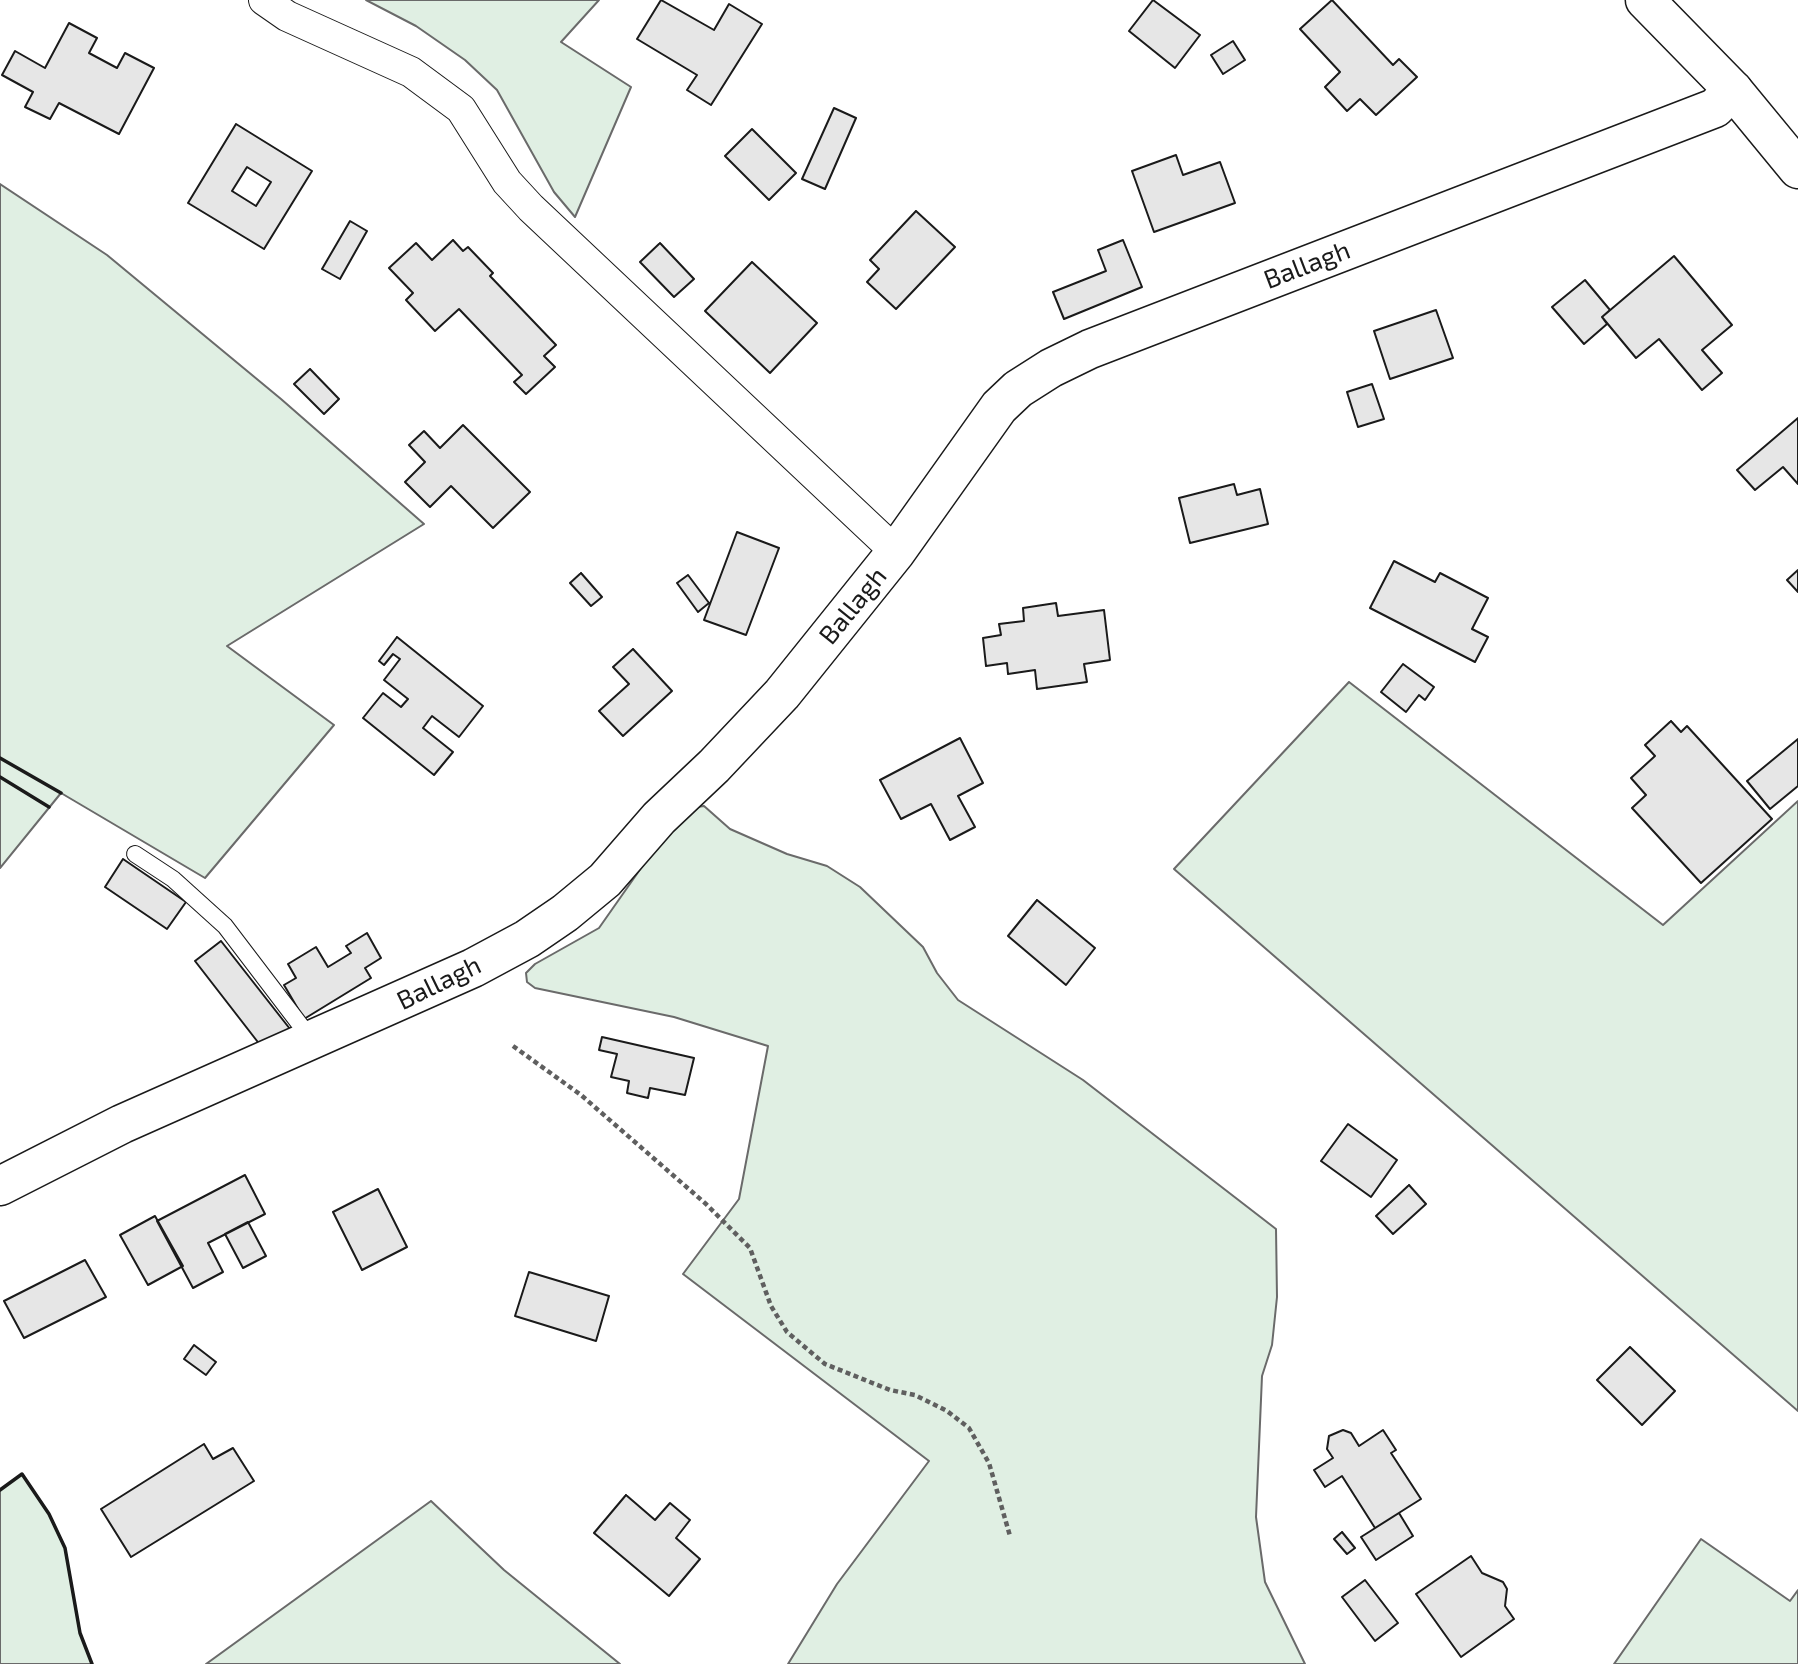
<!DOCTYPE html>
<html>
<head>
<meta charset="utf-8">
<style>
	body { margin:0 }
	canvas { display:block; background:#fff }
</style>
</head>
<body>
<canvas width="1798" height="1664"></canvas>
<script>
const g = document.querySelector('canvas').getContext('2d');
g.lineJoin = 'round';
function fill(path, color) { g.fillStyle = color; g.fill(path, 'evenodd'); }
const toPath = rows => new Path2D(rows.map(r => 'M' + r).join(''));
function strokePath(path, color, width, dash) { g.strokeStyle = color; g.lineWidth = width; g.lineCap = dash ? 'butt' : 'round'; g.setLineDash(dash || []); g.stroke(path); }
function drawText(font, color, halo, rows, align = 'center') {
  g.font = font + ' "Exo 2",sans-serif'; g.lineWidth = 5; g.setLineDash([]); g.textBaseline = 'middle'; g.strokeStyle = halo; g.fillStyle = color; for (const [text, x, y, turn = 0] of rows) {
    g.save(); g.translate(x, y); g.rotate((+turn || 0) * Math.PI / 180); g.textAlign = isNaN(turn) ? turn : align; if (halo) g.strokeText(text, 0, 0); g.fillText(text, 0, 0); g.restore();
  }
}
const green = toPath([
	[366,0,599,0,561,42,631,87,575,217,554,192,497,90,465,60,416,26,366,0],
	[0,184,107,255,281,399,424,524,227,646,334,725,205,878,61,793,0,868,0,184],
	[1349,682,1663,925,1798,801,1798,1411,1174,869,1349,682],
	[704,806,730,829,787,854,827,866,860,887,923,947,937,973,958,1000,1083,1080,1276,1229,1277,1297,1272,1345,1262,1376,1256,1517,1265,1582,1305,1664,788,1664,837,1584,929,1461,683,1274,739,1199,768,1046,674,1017,535,988,527,982,526,973,535,964,599,928,660,841,690,808,704,806],
	[22,1474,49,1514,65,1548,80,1633,92,1664,0,1664,0,1490,22,1474],
	[431,1501,504,1570,620,1664,206,1664,431,1501],
	[1701,1539,1790,1601,1798,1590,1798,1664,1614,1664,1701,1539]
]);
const building = toPath([
	[661,0,714,30,729,4,762,24,711,105,687,90,697,75,637,39,661,0],
	[1153,0,1200,35,1175,68,1129,31,1153,0],
	[1332,0,1393,65,1399,59,1417,77,1376,115,1360,99,1347,111,1325,87,1340,72,1300,29,1332,0],
	[69,23,97,38,89,53,117,68,125,53,154,68,119,134,59,103,50,119,25,107,33,92,2,75,15,51,45,68,69,23],
	[1233,41,1245,60,1223,74,1211,55,1233,41],
	[834,108,856,118,825,189,802,179,834,108],
	[236,124,312,171,264,249,188,203,236,124],
	[247,167,271,182,256,206,232,191,247,167],
	[752,129,796,173,769,200,725,156,752,129],
	[1176,155,1183,175,1220,162,1235,203,1154,232,1132,171,1176,155],
	[916,211,955,247,896,309,867,282,879,269,870,260,916,211],
	[350,221,367,231,340,279,322,269,350,221],
	[453,240,463,251,468,247,493,273,490,276,556,345,544,356,555,367,526,394,514,382,522,375,459,309,435,331,406,300,413,293,389,268,416,243,432,260,453,240],
	[1123,240,1142,287,1064,319,1053,292,1106,271,1098,250,1123,240],
	[660,243,694,279,674,297,640,262,660,243],
	[1674,256,1732,325,1702,350,1722,373,1702,390,1659,339,1636,358,1602,317,1674,256],
	[752,262,817,323,770,373,705,311,752,262],
	[1585,280,1610,310,1602,317,1607,324,1584,344,1552,307,1585,280],
	[1436,310,1453,358,1390,379,1374,331,1436,310],
	[310,369,339,399,324,414,294,384,310,369],
	[1372,384,1384,419,1358,427,1347,392,1372,384],
	[1798,418,1798,484,1783,467,1755,490,1737,470,1798,418],
	[463,425,530,492,493,528,451,486,430,507,405,482,425,462,409,445,424,431,440,448,463,425],
	[1234,484,1237,495,1260,489,1268,524,1190,543,1179,498,1234,484],
	[737,532,779,548,746,635,704,620,737,532],
	[1394,561,1435,582,1440,573,1488,598,1472,629,1488,637,1475,662,1370,608,1394,561],
	[1798,570,1798,592,1787,580,1798,570],
	[581,573,602,597,591,606,570,583,581,573],
	[688,575,709,603,698,612,677,583,688,575],
	[1056,603,1058,616,1104,610,1110,660,1084,664,1087,682,1037,689,1035,670,1008,674,1007,663,986,666,983,638,1001,635,999,624,1024,621,1023,608,1056,603],
	[397,637,483,706,459,737,432,716,423,728,453,752,434,775,363,718,383,693,401,707,408,699,384,680,400,659,393,654,384,665,379,661,397,637],
	[633,649,672,691,623,736,599,711,629,684,613,667,633,649],
	[1403,664,1434,687,1425,700,1419,695,1406,712,1381,692,1403,664],
	[1671,721,1681,732,1687,726,1772,819,1701,883,1632,808,1646,795,1631,778,1655,756,1645,745,1671,721],
	[960,738,983,783,958,796,975,827,950,840,931,804,901,819,880,780,960,738],
	[1798,739,1798,786,1770,809,1747,781,1798,739],
	[123,859,186,902,167,929,105,887,123,859],
	[1037,900,1095,948,1066,985,1008,936,1037,900],
	[367,933,381,958,365,968,371,978,304,1019,284,985,296,978,288,964,316,947,328,967,351,953,346,946,367,933],
	[221,941,290,1029,264,1050,195,961,221,941],
	[602,1037,694,1058,685,1095,650,1088,648,1098,627,1093,629,1081,611,1077,617,1054,599,1050,602,1037],
	[1348,1124,1397,1160,1371,1197,1321,1161,1348,1124],
	[245,1175,265,1214,208,1243,223,1272,193,1288,157,1221,245,1175],
	[1409,1185,1426,1204,1393,1234,1376,1216,1409,1185],
	[378,1189,407,1247,362,1270,333,1212,378,1189],
	[155,1216,183,1266,148,1285,120,1235,155,1216],
	[248,1222,266,1256,243,1268,225,1234,248,1222],
	[85,1260,106,1297,24,1338,4,1301,85,1260],
	[529,1272,609,1296,596,1341,515,1316,529,1272],
	[194,1345,216,1362,206,1375,184,1359,194,1345],
	[1630,1347,1675,1391,1642,1425,1597,1380,1630,1347],
	[1343,1430,1351,1433,1359,1446,1383,1430,1396,1450,1391,1453,1421,1499,1375,1528,1342,1476,1325,1487,1314,1470,1333,1458,1327,1449,1329,1436,1343,1430],
	[204,1444,213,1459,233,1448,254,1481,131,1557,101,1509,204,1444],
	[626,1495,655,1520,670,1503,690,1520,676,1538,700,1559,669,1596,594,1533,626,1495],
	[1399,1513,1413,1536,1376,1560,1361,1537,1399,1513],
	[1342,1532,1355,1548,1347,1554,1334,1539,1342,1532],
	[1471,1556,1482,1573,1503,1582,1507,1589,1505,1606,1514,1619,1461,1657,1416,1594,1471,1556],
	[1365,1580,1398,1623,1375,1641,1342,1597,1365,1580]
]);
const path = toPath([
	[513,1046,581,1095,706,1204,750,1248,771,1306,787,1332,825,1364,890,1390,915,1395,947,1411,969,1428,989,1463,1010,1536]
]);
const lane = toPath([
	[135,854,173,879,225,926,311,1039]
]);
const street = toPath([
	[264,0,287,16,411,72,461,109,507,182,531,208,896,552]
]);
const secondary = toPath([
	[0,1186,122,1124,473,968,527,939,565,913,605,880,659,818,714,766,782,694,896,552,999,407,1018,389,1051,368,1090,349,1715,108,1733,90]
]);
const primary = toPath([
	[1645,0,1733,90,1798,169]
]);
const wall = toPath([
	[0,758,61,793],
	[0,777,49,807],
	[0,1490,22,1474,49,1514,65,1548,80,1633,92,1664]
]);
const streetNames = [
	["Ballagh",1307,265,-21],
	["Ballagh",853,606,-51],
	["Ballagh",439,983,-26]
];
fill(green, '#e0efe3');
strokePath(green, '#6a6a6a', 2);
fill(building, '#e6e6e6');
strokePath(building, '#1a1a1a', 2);
strokePath(lane, '#1a1a1a', 18);
strokePath(street, '#1a1a1a', 32);
strokePath(secondary, '#1a1a1a', 41);
strokePath(primary, '#1a1a1a', 41);
strokePath(path, '#5f5f5f', 4.5, [5, 3.5]);
strokePath(lane, '#fff', 16);
strokePath(street, '#fff', 30);
strokePath(secondary, '#fff', 38);
strokePath(primary, '#fff', 38);
strokePath(wall, '#1a1a1a', 3.5);
drawText('26px', '#1a1a1a', '#fff', streetNames);
</script>
</body>
</html>
